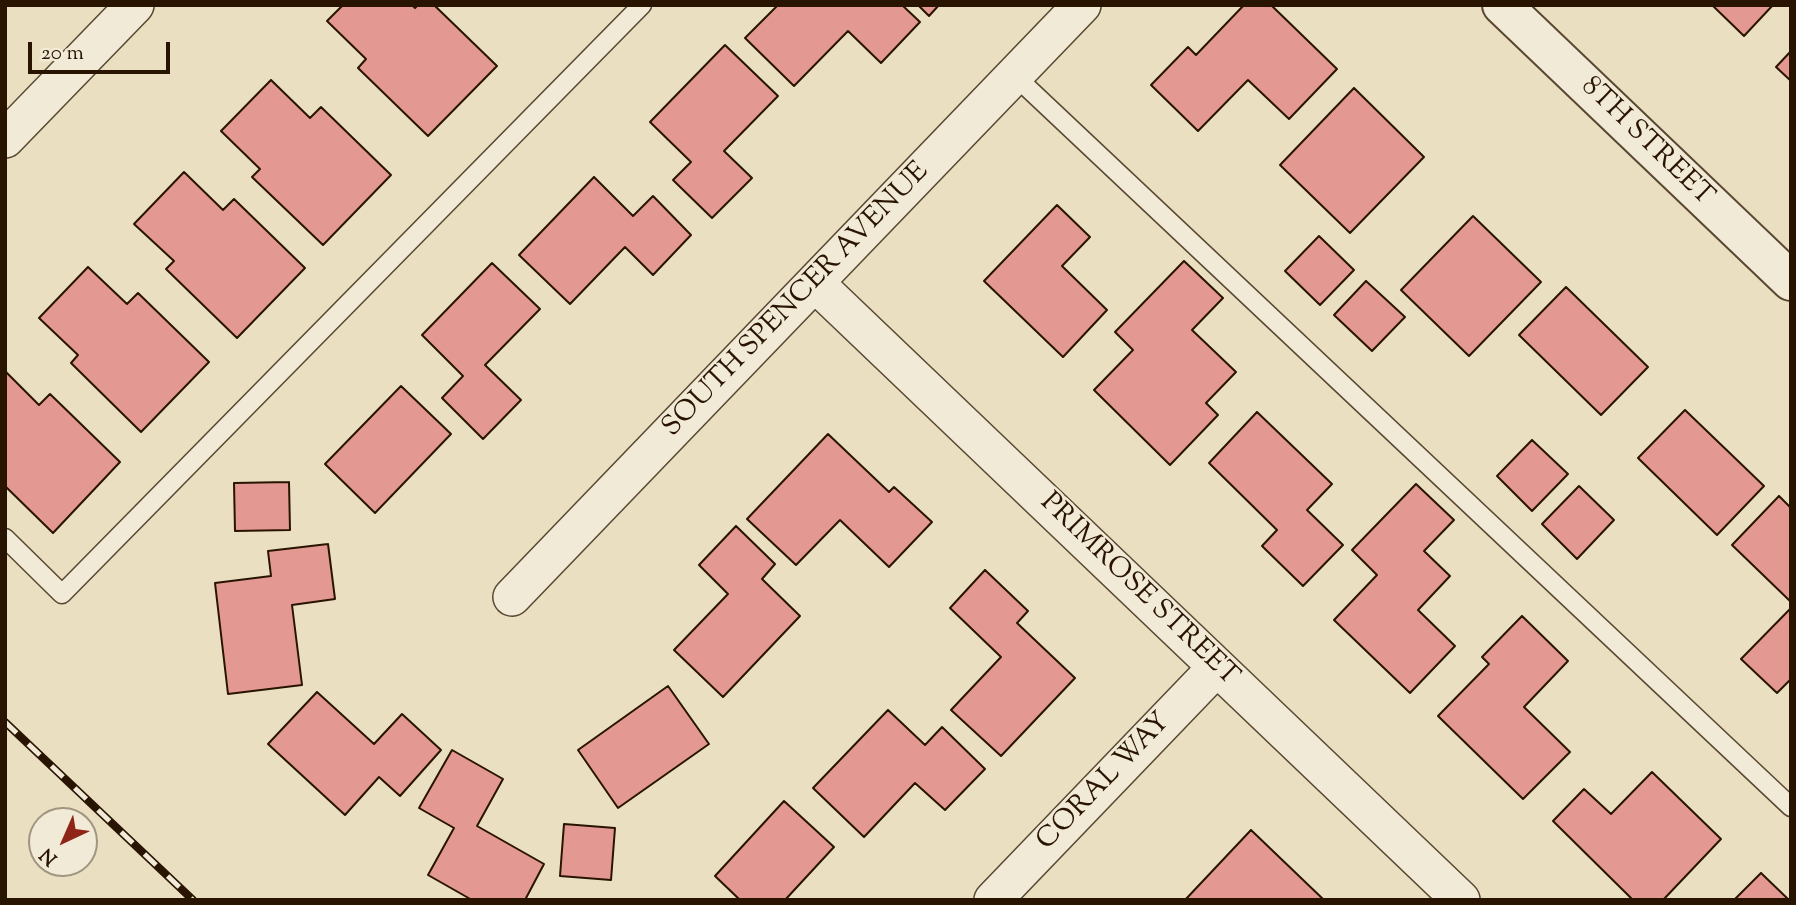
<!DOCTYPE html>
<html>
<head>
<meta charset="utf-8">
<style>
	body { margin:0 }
	#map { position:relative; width:1796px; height:905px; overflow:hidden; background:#eadfc0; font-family:"Sorts Mill Goudy",serif }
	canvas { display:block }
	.frame { position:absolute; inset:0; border:7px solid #291402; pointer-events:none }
	.north { position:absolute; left:28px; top:807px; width:70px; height:70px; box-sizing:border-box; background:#f1ead6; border:2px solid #a19481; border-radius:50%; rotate:224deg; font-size:19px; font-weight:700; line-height:28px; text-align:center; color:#291402 }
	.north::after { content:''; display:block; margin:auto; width:24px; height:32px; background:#8f2418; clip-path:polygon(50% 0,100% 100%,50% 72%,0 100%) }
	.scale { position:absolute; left:28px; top:42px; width:142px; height:32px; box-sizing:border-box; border:4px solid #291402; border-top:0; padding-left:9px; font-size:21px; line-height:24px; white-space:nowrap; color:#291402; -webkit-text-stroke:5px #f1ead6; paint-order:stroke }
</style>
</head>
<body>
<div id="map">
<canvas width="1796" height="905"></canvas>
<div class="frame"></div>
<div class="north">N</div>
<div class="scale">20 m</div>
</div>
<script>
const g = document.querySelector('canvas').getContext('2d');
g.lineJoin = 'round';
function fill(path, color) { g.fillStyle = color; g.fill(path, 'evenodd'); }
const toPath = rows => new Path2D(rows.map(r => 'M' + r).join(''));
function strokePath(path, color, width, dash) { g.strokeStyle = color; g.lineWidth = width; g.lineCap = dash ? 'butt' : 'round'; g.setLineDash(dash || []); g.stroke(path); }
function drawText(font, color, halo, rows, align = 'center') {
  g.font = font + ' "Sorts Mill Goudy",serif'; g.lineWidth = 5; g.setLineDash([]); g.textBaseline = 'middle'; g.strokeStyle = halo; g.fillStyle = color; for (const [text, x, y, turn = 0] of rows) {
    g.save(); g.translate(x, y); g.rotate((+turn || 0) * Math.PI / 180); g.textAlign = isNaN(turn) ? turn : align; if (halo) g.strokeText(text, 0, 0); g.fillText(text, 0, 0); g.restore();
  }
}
const building = toPath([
	[343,5,412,5,415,8,418,5,434,5,497,66,428,136,358,68,366,59,327,21,343,5],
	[778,5,902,5,920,22,881,63,848,31,794,86,745,38,778,5],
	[918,5,939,5,929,16,918,5],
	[1244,5,1271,5,1337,69,1289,119,1248,80,1198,131,1151,85,1188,47,1196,55,1244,5],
	[1712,5,1773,5,1744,36,1712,5],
	[725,45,778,96,724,151,752,178,712,218,673,180,691,162,650,122,725,45],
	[1791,51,1791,81,1776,67,1791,51],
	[271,80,310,118,321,107,391,175,323,245,252,177,260,169,221,131,271,80],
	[1354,88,1424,157,1350,233,1280,165,1354,88],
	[184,172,223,210,234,199,305,268,237,338,166,269,174,261,134,224,184,172],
	[594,177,633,216,653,196,691,235,653,275,625,247,570,304,519,255,594,177],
	[1057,205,1090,237,1062,266,1107,310,1063,357,984,281,1057,205],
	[1473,216,1541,282,1469,356,1401,290,1473,216],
	[1319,236,1354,270,1320,305,1285,271,1319,236],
	[1184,261,1223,298,1192,330,1236,372,1206,403,1218,415,1170,465,1094,390,1133,350,1115,332,1184,261],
	[492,263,540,309,485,365,521,400,483,439,442,398,463,376,422,335,492,263],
	[88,267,127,304,138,293,209,362,141,432,71,363,78,355,39,318,88,267],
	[1366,281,1405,317,1372,351,1334,315,1366,281],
	[1566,287,1648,367,1601,415,1519,335,1566,287],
	[5,371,39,405,50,394,120,462,53,533,5,486,5,371],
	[401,386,451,434,375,513,325,464,401,386],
	[1685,410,1764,486,1717,535,1638,458,1685,410],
	[1257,412,1332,484,1307,510,1343,545,1303,586,1262,546,1277,530,1209,463,1257,412],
	[828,434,889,492,894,487,932,522,889,567,840,520,796,565,747,519,828,434],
	[1532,440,1568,474,1532,511,1497,476,1532,440],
	[289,482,290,530,235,531,234,483,289,482],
	[1416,484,1454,520,1424,551,1450,576,1418,610,1455,646,1410,693,1334,620,1377,575,1352,550,1416,484],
	[1579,486,1614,520,1577,559,1542,524,1579,486],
	[1779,496,1791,508,1791,602,1732,545,1779,496],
	[736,526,775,564,762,579,800,616,723,697,674,650,728,594,699,565,736,526],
	[328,544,335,599,292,605,302,685,228,694,215,583,271,576,268,551,328,544],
	[985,570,1028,611,1017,623,1075,678,1001,756,951,710,1001,657,950,608,985,570],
	[1791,608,1791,679,1777,693,1741,659,1791,608],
	[1522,616,1568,661,1524,707,1570,752,1523,799,1438,716,1489,664,1482,657,1522,616],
	[668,686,709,744,618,808,578,750,668,686],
	[317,692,374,744,402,714,441,750,400,796,379,777,345,815,268,744,317,692],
	[888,710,925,745,942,727,985,769,945,810,915,783,864,837,813,788,888,710],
	[452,750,503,779,477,826,544,864,525,900,472,900,428,875,454,828,419,808,452,750],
	[1652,772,1721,839,1663,900,1633,900,1553,821,1584,789,1611,814,1652,772],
	[784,801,834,847,785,900,740,900,715,876,784,801],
	[564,824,615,828,611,880,560,876,564,824],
	[1251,830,1324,900,1185,900,1251,830],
	[1761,873,1789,900,1734,900,1761,873]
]);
const service = toPath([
	[1014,75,1791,807],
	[5,538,62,594,642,5]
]);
const minor = toPath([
	[5,139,135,5],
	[815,283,1461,900],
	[512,597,1082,5],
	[993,900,1217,667]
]);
const tertiary = toPath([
	[1502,5,1791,281]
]);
const rail = toPath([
	[5,722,193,900]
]);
const streetNames = [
	["8TH STREET",1646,143,44],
	["SOUTH SPENCER AVENUE",797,301,-46],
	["PRIMROSE STREET",1138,591,44],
	["CORAL WAY",1105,783,-46]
];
fill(building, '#e39891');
strokePath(building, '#291402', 2);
strokePath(service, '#594732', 21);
strokePath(minor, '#594732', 40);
strokePath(tertiary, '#594732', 42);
strokePath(service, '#f1ead6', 18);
strokePath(minor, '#f1ead6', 37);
strokePath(tertiary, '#f1ead6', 38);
strokePath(rail, '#291402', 8);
strokePath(rail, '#f1ead6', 5, [16]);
drawText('28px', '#291402', '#f1ead6', streetNames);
</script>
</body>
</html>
